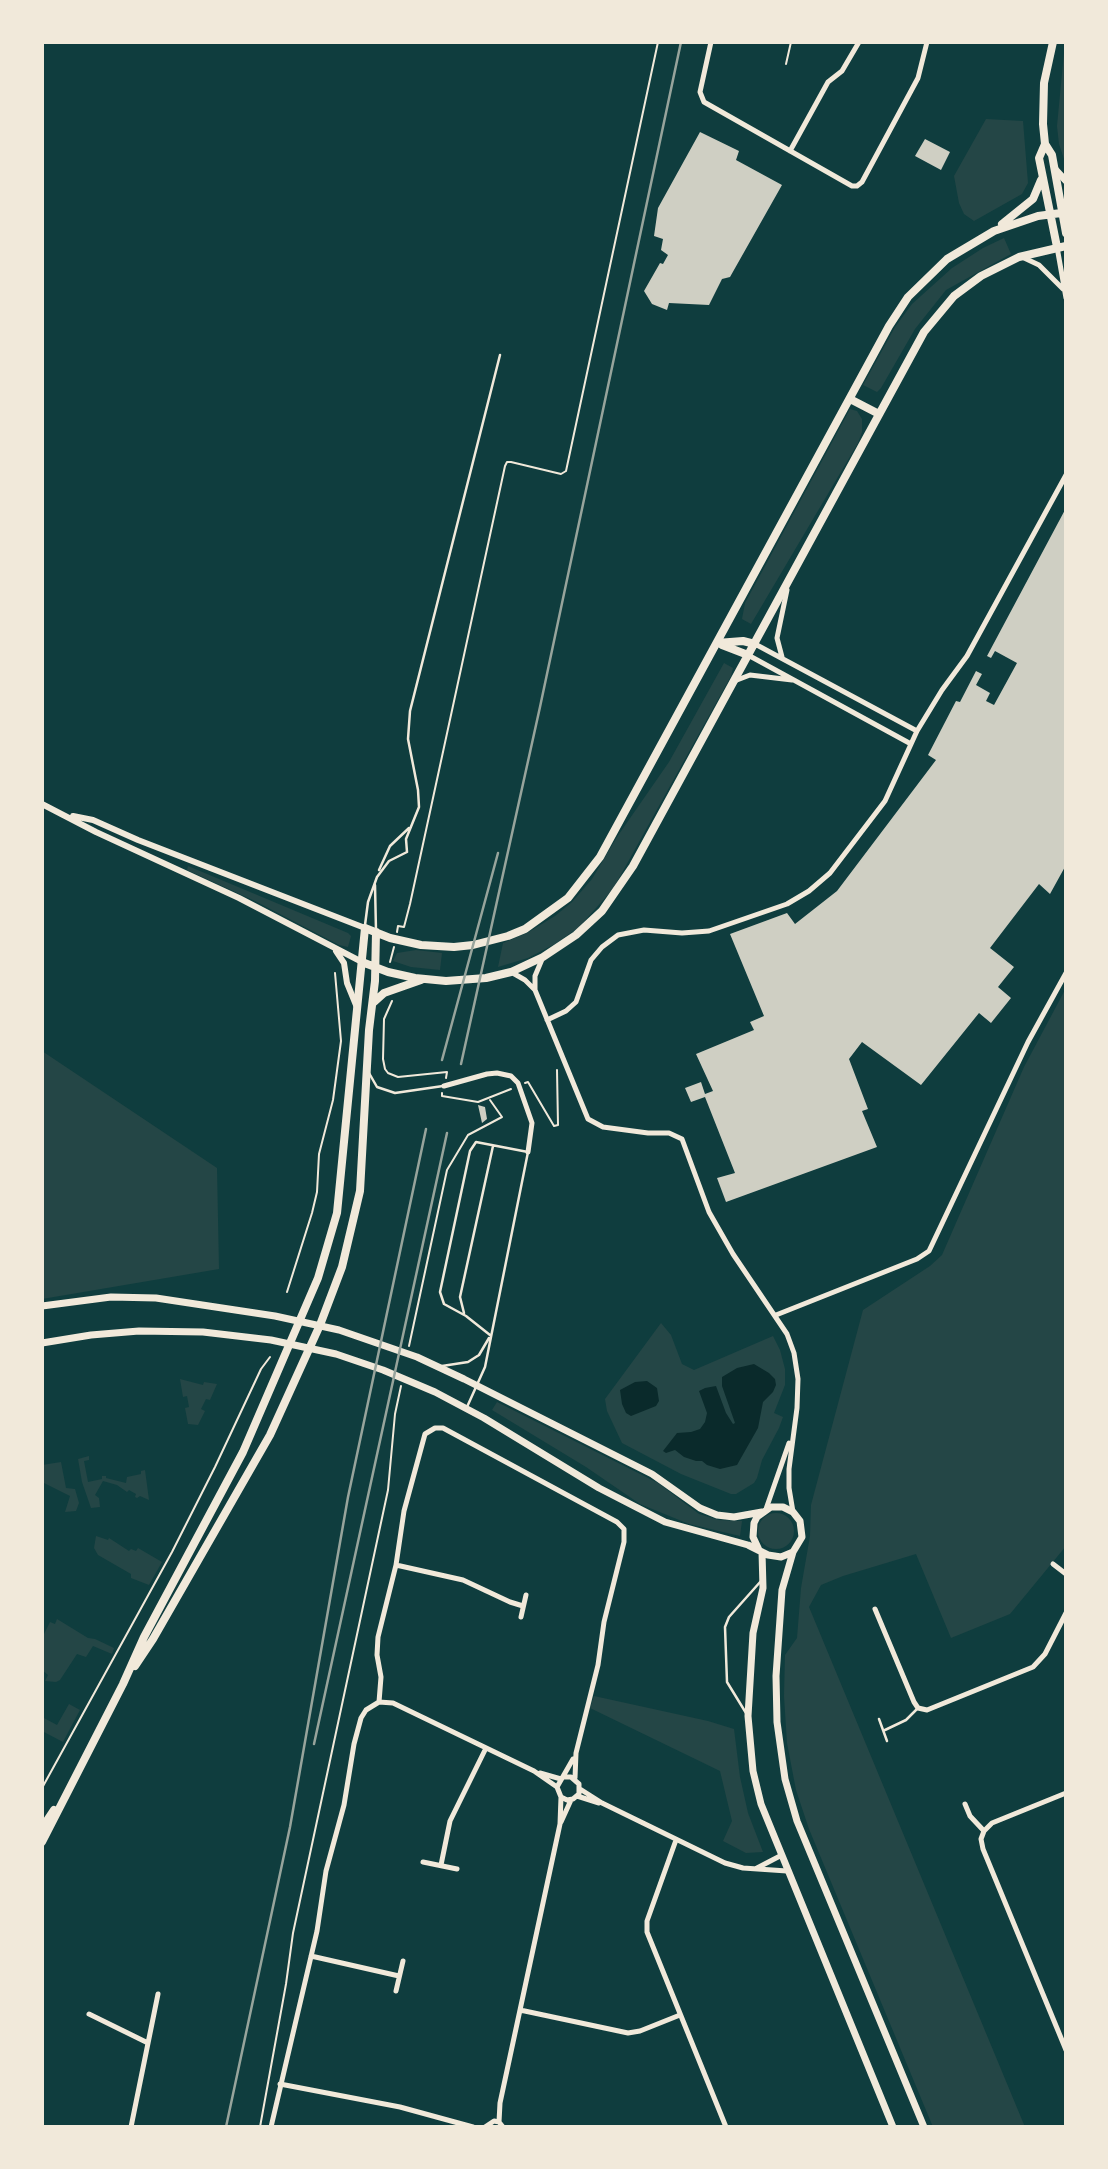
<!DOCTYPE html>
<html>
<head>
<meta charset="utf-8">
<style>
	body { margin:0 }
	#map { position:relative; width:1108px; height:2169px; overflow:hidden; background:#0f3d3e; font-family:"Golos Text",sans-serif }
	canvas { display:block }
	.frame { position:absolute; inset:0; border:44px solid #f1e9da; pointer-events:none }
</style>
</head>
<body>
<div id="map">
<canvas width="1108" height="2169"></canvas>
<div class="frame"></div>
</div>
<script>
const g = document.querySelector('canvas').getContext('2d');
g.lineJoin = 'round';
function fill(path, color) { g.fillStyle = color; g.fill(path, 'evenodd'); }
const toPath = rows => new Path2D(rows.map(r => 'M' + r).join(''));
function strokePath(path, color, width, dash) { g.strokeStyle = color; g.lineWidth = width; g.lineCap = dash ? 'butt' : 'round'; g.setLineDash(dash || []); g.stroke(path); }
const green = toPath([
	[1065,42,1066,42,1066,165,1059,144,1057,126],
	[986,119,1023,121,1028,183,1022,194,974,221,964,214,959,203,954,176],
	[1004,238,1011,254,946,290,915,329,881,388,877,392,863,385,895,327,912,304,952,268,983,248],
	[850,409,857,411,862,419,862,432,858,443,751,624,742,619,745,603],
	[724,663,733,668,731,676,613,889,579,927,555,944,528,958,498,967,503,943,527,933,555,916,572,902,592,879,617,837,669,762],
	[188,866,348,933,351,936,348,947,339,945,255,901,187,870],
	[416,950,442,953,440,970,411,967,393,961,397,953],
	[1066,988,1066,1546,1010,1614,951,1638,916,1554,843,1576,821,1585,809,1607,1025,2127,933,2127,809,1829,796,1790,787,1743,784,1696,785,1655,797,1638,801,1588,810,1536,811,1505,863,1310,930,1266,942,1255,1024,1067],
	[42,1051,217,1168,219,1269,42,1299],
	[661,1323,671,1335,682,1364,694,1370,773,1336,780,1350,785,1369,785,1385,774,1413,783,1417,779,1428,762,1460,757,1478,754,1483,736,1494,731,1494,681,1474,622,1443,607,1411,605,1399],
	[180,1379,203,1385,204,1382,217,1384,210,1400,206,1399,201,1409,205,1411,198,1425,188,1424,185,1408,189,1407,187,1396,183,1397],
	[497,1402,658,1483,699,1514,719,1520,742,1521,740,1536,689,1524,640,1504,586,1467,492,1410],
	[89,1456,89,1460,84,1461,88,1482,102,1479,102,1476,106,1476,106,1478,126,1483,127,1477,141,1474,141,1471,145,1470,149,1500,140,1496,137,1498,135,1497,136,1494,129,1490,127,1492,117,1485,103,1481,95,1495,99,1498,100,1507,91,1508,82,1482,78,1459],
	[61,1462,66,1488,75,1489,79,1503,76,1511,65,1512,70,1496,42,1482,42,1465],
	'758 1531a18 18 0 1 1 36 0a18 18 0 1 1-36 0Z',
	[96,1536,108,1540,109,1538,129,1551,131,1549,136,1551,138,1548,162,1562,149,1585,131,1578,131,1574,98,1555,94,1548],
	[57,1619,88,1638,95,1639,114,1648,112,1654,93,1646,86,1657,77,1654,60,1680,56,1682,45,1681,48,1675,42,1670,42,1638,50,1622,55,1624],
	[594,1696,708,1721,734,1729,740,1777,748,1813,763,1852,746,1853,723,1841,732,1821,720,1771,590,1708],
	[69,1704,80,1710,63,1742,42,1731,42,1717,57,1725]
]);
const water = toPath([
	[754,1364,769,1373,775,1379,776,1385,773,1392,763,1402,758,1428,737,1465,720,1469,707,1465,702,1461,696,1461,684,1457,675,1450,666,1453,663,1451,677,1433,691,1432,700,1429,705,1422,707,1413,699,1391,705,1388,716,1386,726,1413,733,1424,735,1423,722,1386,722,1377,737,1368],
	[647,1381,657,1388,659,1401,656,1406,631,1416,626,1413,622,1404,620,1390,635,1382]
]);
const building = toPath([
	[700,132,739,151,736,160,782,185,730,277,722,279,709,305,669,303,667,310,652,304,644,291,660,263,663,264,668,255,661,250,663,239,654,236,658,208],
	[925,139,950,152,941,170,915,156],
	[1066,508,1066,865,1050,894,1039,884,990,948,1014,967,998,987,1011,998,991,1023,979,1013,921,1085,862,1042,849,1059,868,1109,862,1111,877,1147,726,1202,717,1178,735,1173,705,1097,691,1102,685,1088,701,1082,705,1094,713,1091,696,1054,754,1030,750,1022,764,1016,730,934,787,913,795,924,837,891,936,760,928,755,956,701,960,702,976,671,982,674,976,685,990,693,986,701,994,705,1017,663,995,651,991,658,987,656],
	[478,1105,485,1107,487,1119,482,1123]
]);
const path = toPath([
	[786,64,791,42],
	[397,932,398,926,404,927,410,904,505,466,507,462,511,462,561,474,566,471,658,42],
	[390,962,394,947],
	[392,1001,384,1019,383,1059,385,1069,388,1073,398,1077,447,1072,446,1078],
	[525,1083,528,1082,554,1126,558,1125,557,1070],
	[442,1093,442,1096,478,1102,511,1089],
	[287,1292,312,1213,317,1192,319,1154,333,1100,341,1041,335,973],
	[409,1346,447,1170,468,1135,502,1117,490,1100],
	[42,1788,172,1552,215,1467,261,1369,270,1357],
	[260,2127,286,1984,293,1933,388,1490,395,1414,401,1386]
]);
const service = toPath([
	[379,870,390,846,409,828],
	[375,885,376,931],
	[365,925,368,902,377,877,389,861,407,852,406,839,419,807,418,790,408,739,410,711,500,355],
	[369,1073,377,1087,395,1093,443,1086],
	[464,1313,460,1297,493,1146],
	[442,1366,468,1362,479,1355,489,1338],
	[467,1407,485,1367,528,1152,476,1142,470,1151,440,1292,444,1304,466,1316,490,1335],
	[746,1713,727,1682,725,1627,729,1617,761,1581],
	[879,1719,887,1741],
	[885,1730,906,1720,918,1708]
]);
const minor = toPath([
	[711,42,700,92,704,102,852,186,857,186,862,182,918,78,927,42],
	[790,151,828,82,842,71,859,42],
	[1057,247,1066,298],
	[1022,257,1039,265,1063,289],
	[755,644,917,731],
	[748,655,911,744],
	[782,657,777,638,787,590],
	[737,680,750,675,792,680],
	[511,972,525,980,535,990,588,1119,603,1127,648,1133,669,1133,682,1139,709,1212,733,1254,787,1334,794,1353,798,1379,797,1408,789,1469,789,1488,793,1512],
	[535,990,535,976,543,957],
	[547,1020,566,1011,576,1002,591,960,602,947,618,935,644,930,682,933,709,931,787,904,809,891,830,873,885,801,917,731,942,690,967,656,1066,475],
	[444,1086,487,1074,497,1073,511,1076,518,1083,532,1123,528,1152],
	[776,1315,917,1259,929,1251,1028,1042,1066,973],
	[766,1509,789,1443],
	[1053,1564,1066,1574],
	[396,1565,463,1580,510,1602,523,1606],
	[875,1609,914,1702,918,1708,927,1710,1033,1667,1045,1654,1066,1613],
	[521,1617,526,1595],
	[379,1702,381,1677,377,1655,378,1637,396,1565,404,1511,425,1434,435,1428,443,1428,617,1522,624,1529,624,1542,604,1622,598,1665,576,1753,575,1778],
	[540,1773,561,1779],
	[564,1777,571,1777,579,1784,579,1794,573,1799,567,1800,561,1797,557,1787,573,1759],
	[580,1789,602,1803,725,1863,743,1868,787,1871],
	[1066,1793,992,1823,984,1831,981,1839,983,1849,1066,2050],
	[577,1796,599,1803],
	[965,1804,970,1816,984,1831],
	[561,1822,571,1800],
	[676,1840,647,1921,647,1932,726,2127],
	[423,1862,457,1869],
	[441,1865,450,1821,486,1748],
	[757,1868,780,1856],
	[311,1956,399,1976],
	[396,1991,403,1961],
	[520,2010,628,2033,640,2031,680,2015],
	[89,2014,148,2043],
	[280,2084,400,2107,473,2127],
	[499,2122,500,2103,560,1824,561,1797],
	[131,2127,158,1994],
	[271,2127,317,1931,326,1871,344,1805,354,1744,361,1718,366,1710,379,1702,393,1703,534,1771,557,1787],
	[485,2127,494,2121,499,2122,503,2127]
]);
const tertiary = toPath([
	[42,804,96,832,239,898,362,962],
	[73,816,93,820,138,840,365,928],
	[336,951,344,963,347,983,356,1005]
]);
const secondary = toPath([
	[1055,169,1066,181],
	[42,1306,111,1297,156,1298,275,1316,339,1330,417,1357,464,1379,652,1474,700,1508,717,1515,734,1517,762,1512],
	[42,1343,91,1335,139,1331,203,1332,271,1340,336,1354,383,1370,435,1392,484,1418,599,1488,665,1522,748,1545,768,1555,781,1557,793,1552,802,1537,800,1521,793,1512,783,1507,771,1507,757,1517,754,1523,753,1537,759,1550],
	[762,1552,763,1588,753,1633,748,1716,753,1771,761,1804,893,2127],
	[793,1552,782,1590,776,1676,777,1722,785,1779,797,1821,924,2127]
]);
const primary = toPath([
	[1053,42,1044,83,1043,124,1045,144,1052,155,1066,233],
	[1045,144,1039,158,1057,247],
	[1002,224,1033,199,1041,180],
	[850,399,879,414],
	[717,643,743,641,755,644],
	[722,645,748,655],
	[362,962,388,972,415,978,446,981,486,978,511,972,543,957,576,935,602,911,633,866,924,332,954,296,981,276,1019,257,1066,246],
	[374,1002,384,993,421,980],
	[135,1666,153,1639,270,1435,320,1325,342,1267,360,1191,369,1030,375,981,376,932],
	[42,1828,54,1810],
	[42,1842,123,1684,144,1637,243,1452,318,1278,337,1213,365,928,390,938,421,945,454,947,473,945,508,936,525,929,568,898,600,857,889,326,908,297,947,259,994,231,1038,216,1061,213]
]);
const rail = toPath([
	[442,1060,498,853],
	[461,1064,540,707,681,42],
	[314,1744,447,1133],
	[226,2127,290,1827,348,1497,426,1129]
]);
fill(green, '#244646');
fill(water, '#0a2a2b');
fill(building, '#cfcfc3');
strokePath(path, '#f1e9da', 2);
strokePath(service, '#f1e9da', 2.5);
strokePath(minor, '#f1e9da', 5);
strokePath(tertiary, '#f1e9da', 6);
strokePath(secondary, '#f1e9da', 7);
strokePath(primary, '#f1e9da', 8);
strokePath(rail, '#97a49c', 2.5);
</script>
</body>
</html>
